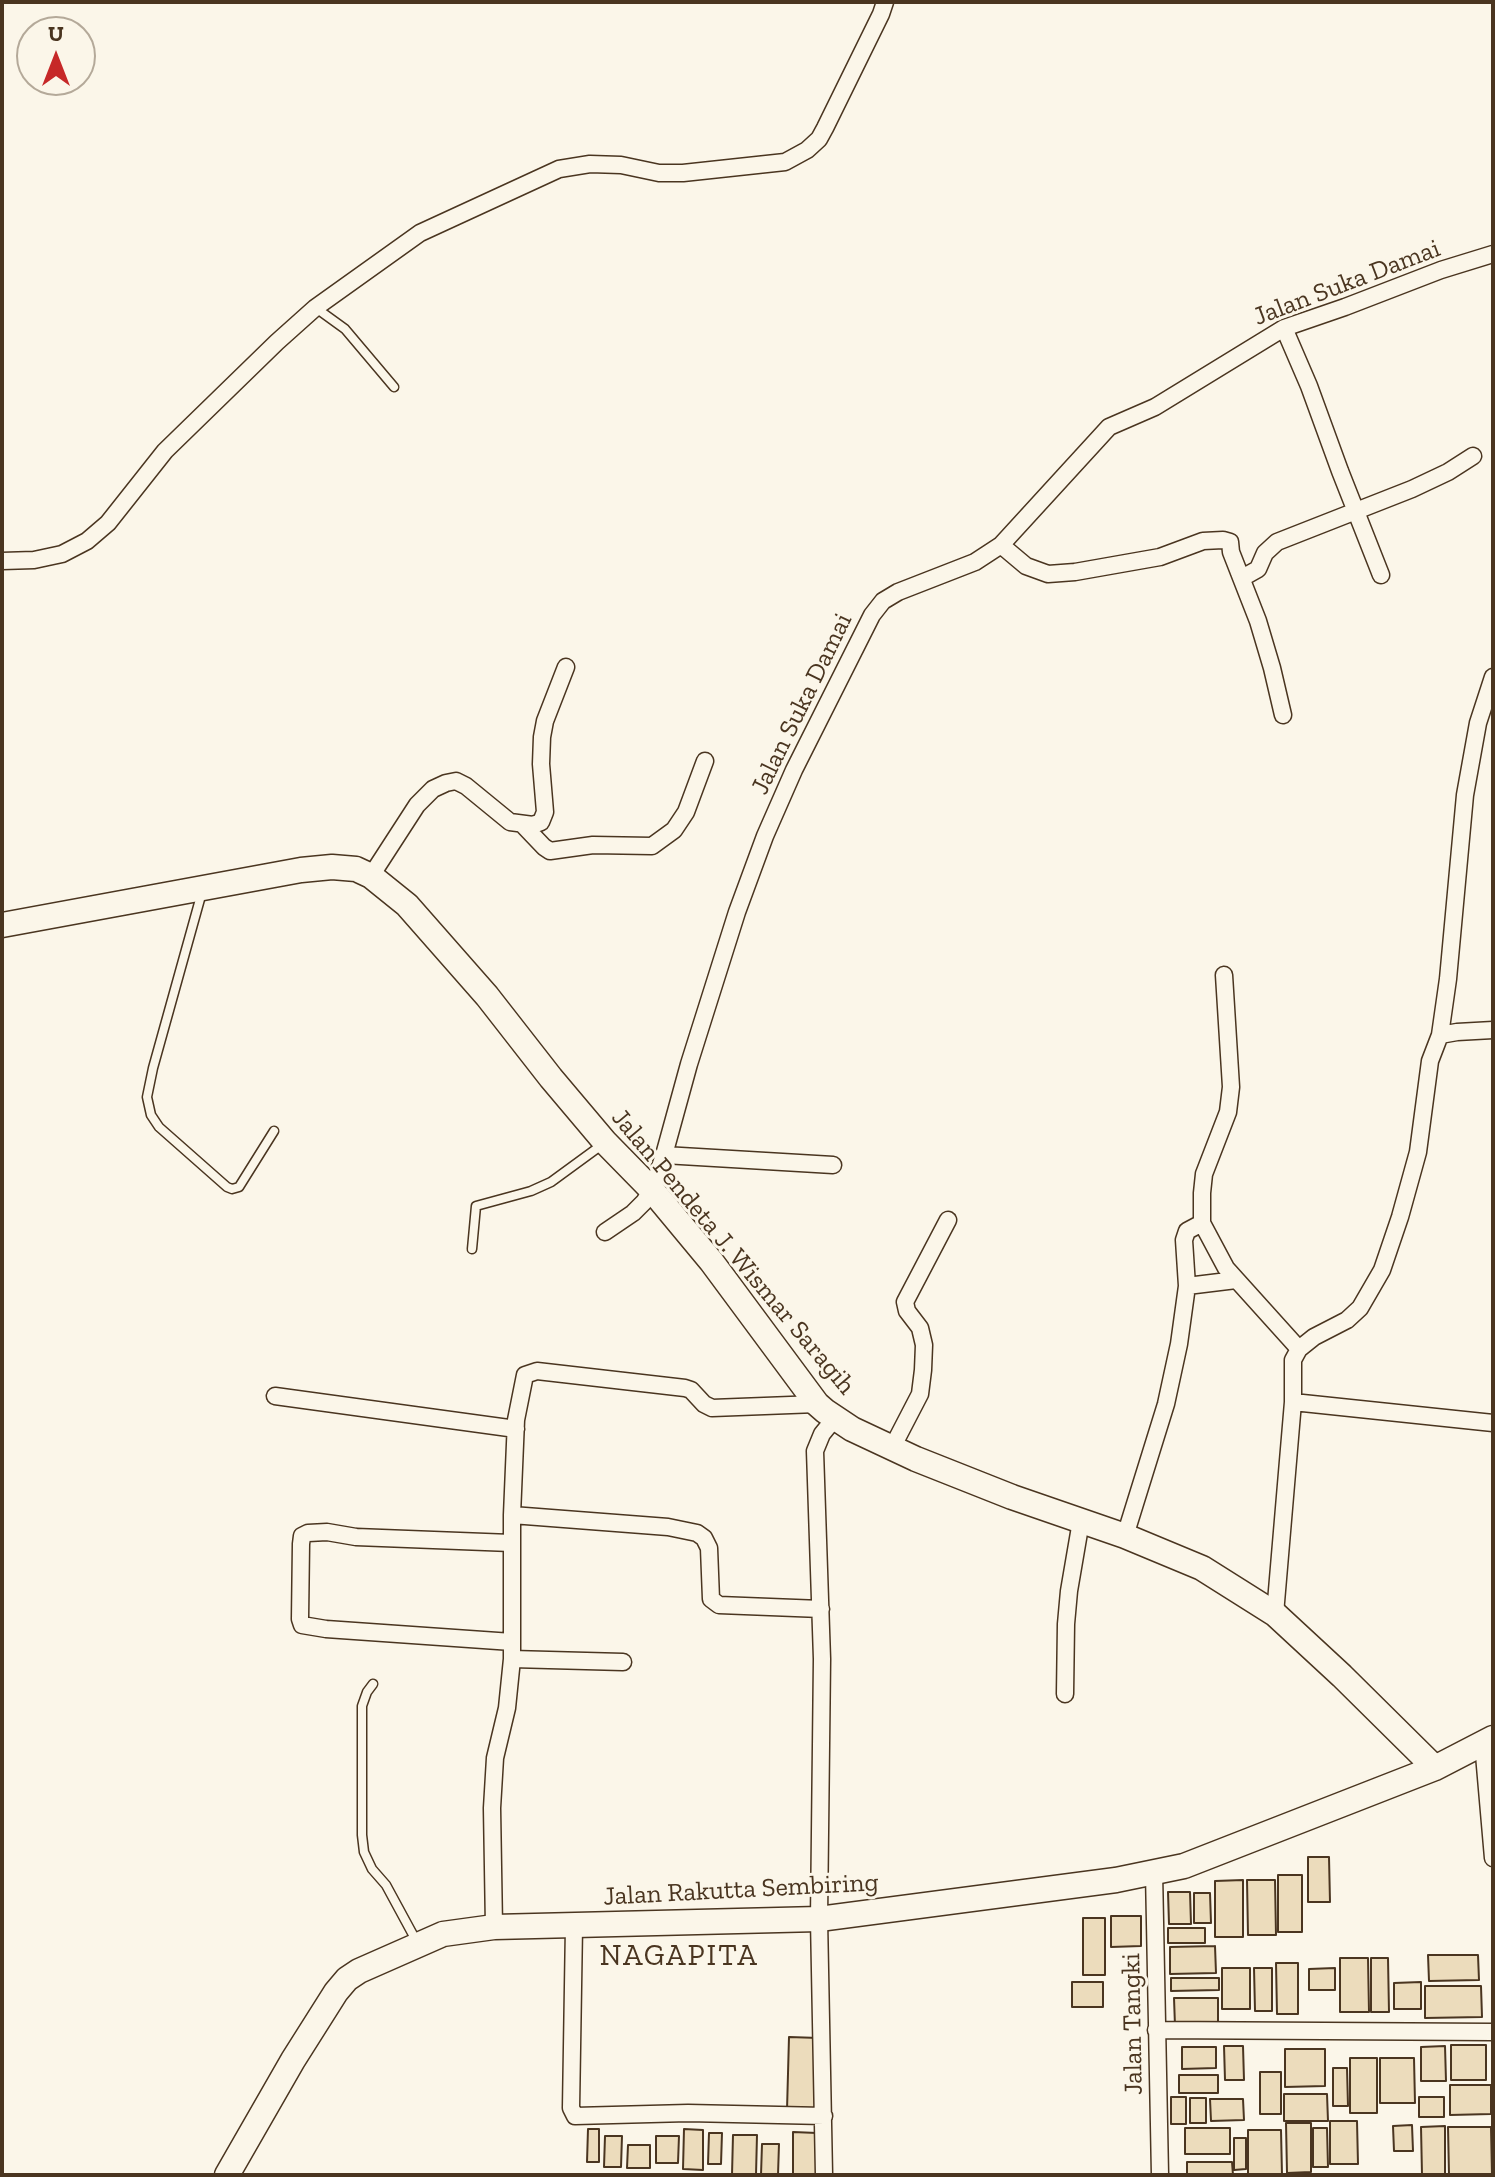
<!DOCTYPE html>
<html>
<head>
<meta charset="utf-8">
<style>
	body { margin:0 }
	#map { position:relative; width:1495px; height:2177px; overflow:hidden; background:#fbf6e9; font-family:"Zilla Slab",serif }
	canvas { display:block }
	.frame { position:absolute; inset:0; border:4px solid #4a3520; pointer-events:none }
	.north { position:absolute; left:16px; top:16px; width:80px; height:80px; box-sizing:border-box; background:#fbf6e9; border:2px solid #b4a999; border-radius:50%; rotate:0deg; font-size:22px; font-weight:700; line-height:32px; text-align:center; color:#4a3520 }
	.north::after { content:''; display:block; margin:auto; width:28px; height:36px; background:#c62828; clip-path:polygon(50% 0,100% 100%,50% 72%,0 100%) }
</style>
</head>
<body>
<div id="map">
<canvas width="1495" height="2177"></canvas>
<div class="frame"></div>
<div class="north">U</div>
</div>
<script>
const g = document.querySelector('canvas').getContext('2d');
g.lineJoin = 'round';
function fill(path, color) { g.fillStyle = color; g.fill(path, 'evenodd'); }
const toPath = rows => new Path2D(rows.map(r => 'M' + r).join(''));
function strokePath(path, color, width, dash) { g.strokeStyle = color; g.lineWidth = width; g.lineCap = dash ? 'butt' : 'round'; g.setLineDash(dash || []); g.stroke(path); }
function drawText(font, color, halo, rows, align = 'center') {
  g.font = font + ' "Zilla Slab",serif'; g.lineWidth = 6; g.setLineDash([]); g.textBaseline = 'middle'; g.strokeStyle = halo; g.fillStyle = color; for (const [text, x, y, turn = 0] of rows) {
    g.save(); g.translate(x, y); g.rotate((+turn || 0) * Math.PI / 180); g.textAlign = isNaN(turn) ? turn : align; if (halo) g.strokeText(text, 0, 0); g.fillText(text, 0, 0); g.restore();
  }
}
const building = toPath([
	[1308,1857,1329,1857,1330,1902,1308,1902,1308,1857],
	[1278,1875,1302,1875,1302,1932,1278,1932,1278,1875],
	[1243,1880,1243,1937,1215,1937,1215,1881,1243,1880],
	[1247,1880,1275,1880,1276,1935,1248,1935,1247,1880],
	[1168,1892,1190,1892,1191,1924,1169,1924,1168,1892],
	[1194,1893,1210,1893,1211,1923,1194,1923,1194,1893],
	[1111,1916,1141,1916,1141,1946,1111,1947,1111,1916],
	[1083,1918,1105,1918,1105,1975,1083,1975,1083,1918],
	[1168,1928,1205,1928,1205,1943,1168,1943,1168,1928],
	[1215,1946,1216,1973,1170,1974,1170,1947,1215,1946],
	[1428,1955,1478,1955,1479,1980,1429,1981,1428,1955],
	[1340,1958,1368,1958,1369,2012,1340,2012,1340,1958],
	[1371,1958,1388,1958,1389,2012,1371,2012,1371,1958],
	[1276,1963,1298,1963,1298,2014,1277,2014,1276,1963],
	[1222,1968,1250,1968,1250,2009,1222,2009,1222,1968],
	[1254,1968,1272,1968,1272,2011,1255,2011,1254,1968],
	[1335,1968,1335,1990,1309,1990,1309,1969,1335,1968],
	[1171,1978,1219,1978,1219,1990,1171,1991,1171,1978],
	[1072,1982,1103,1982,1103,2007,1072,2007,1072,1982],
	[1421,1982,1421,2009,1394,2009,1394,1983,1421,1982],
	[1425,1986,1481,1986,1482,2017,1425,2018,1425,1986],
	[1174,1998,1218,1998,1218,2026,1175,2026,1174,1998],
	[789,2037,819,2038,817,2111,787,2110,789,2037],
	[1451,2045,1486,2045,1486,2080,1451,2080,1451,2045],
	[1224,2046,1243,2046,1244,2080,1225,2080,1224,2046],
	[1445,2046,1446,2081,1421,2081,1421,2047,1445,2046],
	[1182,2047,1216,2047,1216,2068,1182,2069,1182,2047],
	[1285,2049,1325,2049,1325,2086,1285,2087,1285,2049],
	[1350,2058,1377,2058,1377,2113,1350,2113,1350,2058],
	[1380,2058,1414,2058,1415,2103,1380,2103,1380,2058],
	[1333,2068,1347,2068,1348,2106,1333,2106,1333,2068],
	[1260,2072,1281,2072,1281,2114,1260,2114,1260,2072],
	[1179,2075,1218,2075,1218,2093,1179,2093,1179,2075],
	[1450,2085,1491,2085,1491,2114,1450,2115,1450,2085],
	[1284,2094,1327,2094,1328,2121,1284,2121,1284,2094],
	[1171,2097,1186,2097,1186,2124,1171,2124,1171,2097],
	[1419,2097,1444,2097,1444,2117,1419,2117,1419,2097],
	[1190,2098,1206,2098,1206,2123,1190,2123,1190,2098],
	[1210,2099,1243,2099,1244,2120,1211,2121,1210,2099],
	[1330,2121,1357,2121,1358,2164,1330,2164,1330,2121],
	[1286,2123,1311,2123,1311,2172,1287,2173,1286,2123],
	[1412,2125,1413,2151,1394,2151,1393,2126,1412,2125],
	[1445,2126,1445,2175,1422,2175,1421,2127,1445,2126],
	[1448,2127,1491,2127,1492,2175,1449,2175,1448,2127],
	[1185,2128,1230,2128,1230,2154,1185,2154,1185,2128],
	[1313,2128,1327,2128,1328,2167,1313,2167,1313,2128],
	[588,2129,599,2129,599,2162,587,2162,588,2129],
	[684,2129,703,2130,703,2170,683,2169,684,2129],
	[1248,2130,1281,2130,1282,2175,1248,2175,1248,2130],
	[793,2132,817,2133,816,2175,793,2175,793,2132],
	[709,2133,722,2133,721,2164,708,2164,709,2133],
	[733,2135,757,2135,756,2175,732,2175,733,2135],
	[605,2136,622,2136,621,2167,604,2167,605,2136],
	[656,2136,679,2136,678,2163,656,2163,656,2136],
	[1234,2138,1246,2138,1246,2169,1234,2170,1234,2138],
	[762,2144,779,2144,778,2175,761,2175,762,2144],
	[628,2145,650,2145,650,2168,627,2168,628,2145],
	[1187,2162,1232,2162,1233,2175,1187,2175,1187,2162]
]);
const lane = toPath([
	[316,308,345,329,394,387],
	[202,892,153,1068,147,1097,151,1115,159,1127,227,1187,232,1189,239,1187,274,1131],
	[472,1249,476,1206,531,1191,551,1182,603,1144],
	[373,1684,367,1692,362,1706,362,1835,364,1852,372,1869,386,1885,418,1944]
]);
const street = toPath([
	[1284,328,1309,386,1340,471,1381,575],
	[1001,545,1026,566,1048,574,1075,572,1160,557,1203,541,1223,540,1230,542,1231,552,1258,621,1272,668,1283,715],
	[2,561,34,560,62,554,87,541,108,523,165,451,277,342,315,308,420,233,559,169,590,164,621,165,659,173,683,173,785,162,807,150,819,139,825,128,881,14,885,2],
	[1242,578,1258,569,1265,553,1277,542,1412,489,1448,472,1473,456],
	[523,825,544,847,550,851,593,845,652,846,674,830,686,812,705,761],
	[371,876,417,805,433,789,446,783,456,781,466,786,510,822,533,825,541,822,545,812,541,764,542,737,545,721,566,667],
	[1224,975,1231,1087,1228,1112,1204,1174,1202,1193,1202,1223,1226,1268,1299,1349],
	[1440,1035,1457,1032,1493,1030],
	[664,1155,833,1165],
	[605,1232,633,1213,644,1202,652,1190,664,1155,689,1064,737,912,765,836,794,770,872,615,883,601,898,592,975,562,1001,545,1109,427,1155,407,1284,328,1345,307,1441,270,1493,254],
	[1187,1286,1236,1280],
	[275,1396,516,1429],
	[1293,1402,1493,1423],
	[892,1448,920,1394,923,1370,924,1345,920,1328,907,1311,905,1302,948,1220],
	[512,1515,668,1527,697,1533,704,1538,709,1548,711,1599,719,1605,821,1609],
	[1125,1536,1166,1404,1179,1344,1187,1286,1184,1240,1187,1231,1202,1223],
	[511,1543,356,1537,327,1532,308,1533,302,1536,301,1544,300,1619,302,1625,326,1629,512,1642],
	[1275,1614,1293,1402,1293,1360,1299,1349,1314,1337,1347,1320,1360,1308,1382,1270,1400,1217,1418,1152,1430,1061,1440,1035,1448,979,1465,795,1478,723,1493,677],
	[512,1659,623,1662],
	[1065,1694,1066,1624,1069,1591,1081,1521],
	[1483,1743,1493,1858],
	[1154,1872,1160,2175],
	[574,1926,571,2108,575,2116,688,2113,824,2116],
	[494,1927,492,1808,495,1758,507,1708,512,1659,512,1515,516,1420,525,1375,537,1371,685,1388,691,1390,704,1404,712,1408,817,1404],
	[1156,2030,1493,2032],
	[824,2175,819,1919,822,1659,815,1451,822,1434,835,1418]
]);
const secondary = toPath([
	[2,925,301,870,332,867,356,869,371,876,407,905,487,996,551,1078,605,1142,652,1190,711,1261,817,1404,825,1411,852,1429,916,1459,1012,1497,1125,1536,1202,1568,1275,1614,1342,1676,1435,1768],
	[227,2175,293,2060,336,1992,347,1979,359,1971,443,1934,494,1927,819,1919,1116,1880,1184,1866,1435,1768,1493,1738]
]);
const streetNames = [
	["Jalan Suka Damai",1347,283,-21],
	["Jalan Suka Damai",802,704,-64],
	["Jalan Pendeta J. Wismar Saragih",733,1252,50],
	["Jalan Rakutta Sembiring",741,1890,-3],
	["Jalan Tangki",1133,2024,-91]
];
const quarterNames = [
	["NAGAPITA",679,1956]
];
fill(building, '#ecdcbc');
strokePath(building, '#4a3520', 2);
strokePath(lane, '#4a3520', 11);
strokePath(street, '#4a3520', 19);
strokePath(secondary, '#4a3520', 27);
strokePath(lane, '#fbf6e9', 8);
strokePath(street, '#fbf6e9', 16);
strokePath(secondary, '#fbf6e9', 24);
drawText('26px', '#4a3520', '#fbf6e9', streetNames);
g.letterSpacing = '2px';
drawText('30px', '#4a3520', '#fbf6e9', quarterNames);
g.letterSpacing = '0px';
</script>
</body>
</html>
